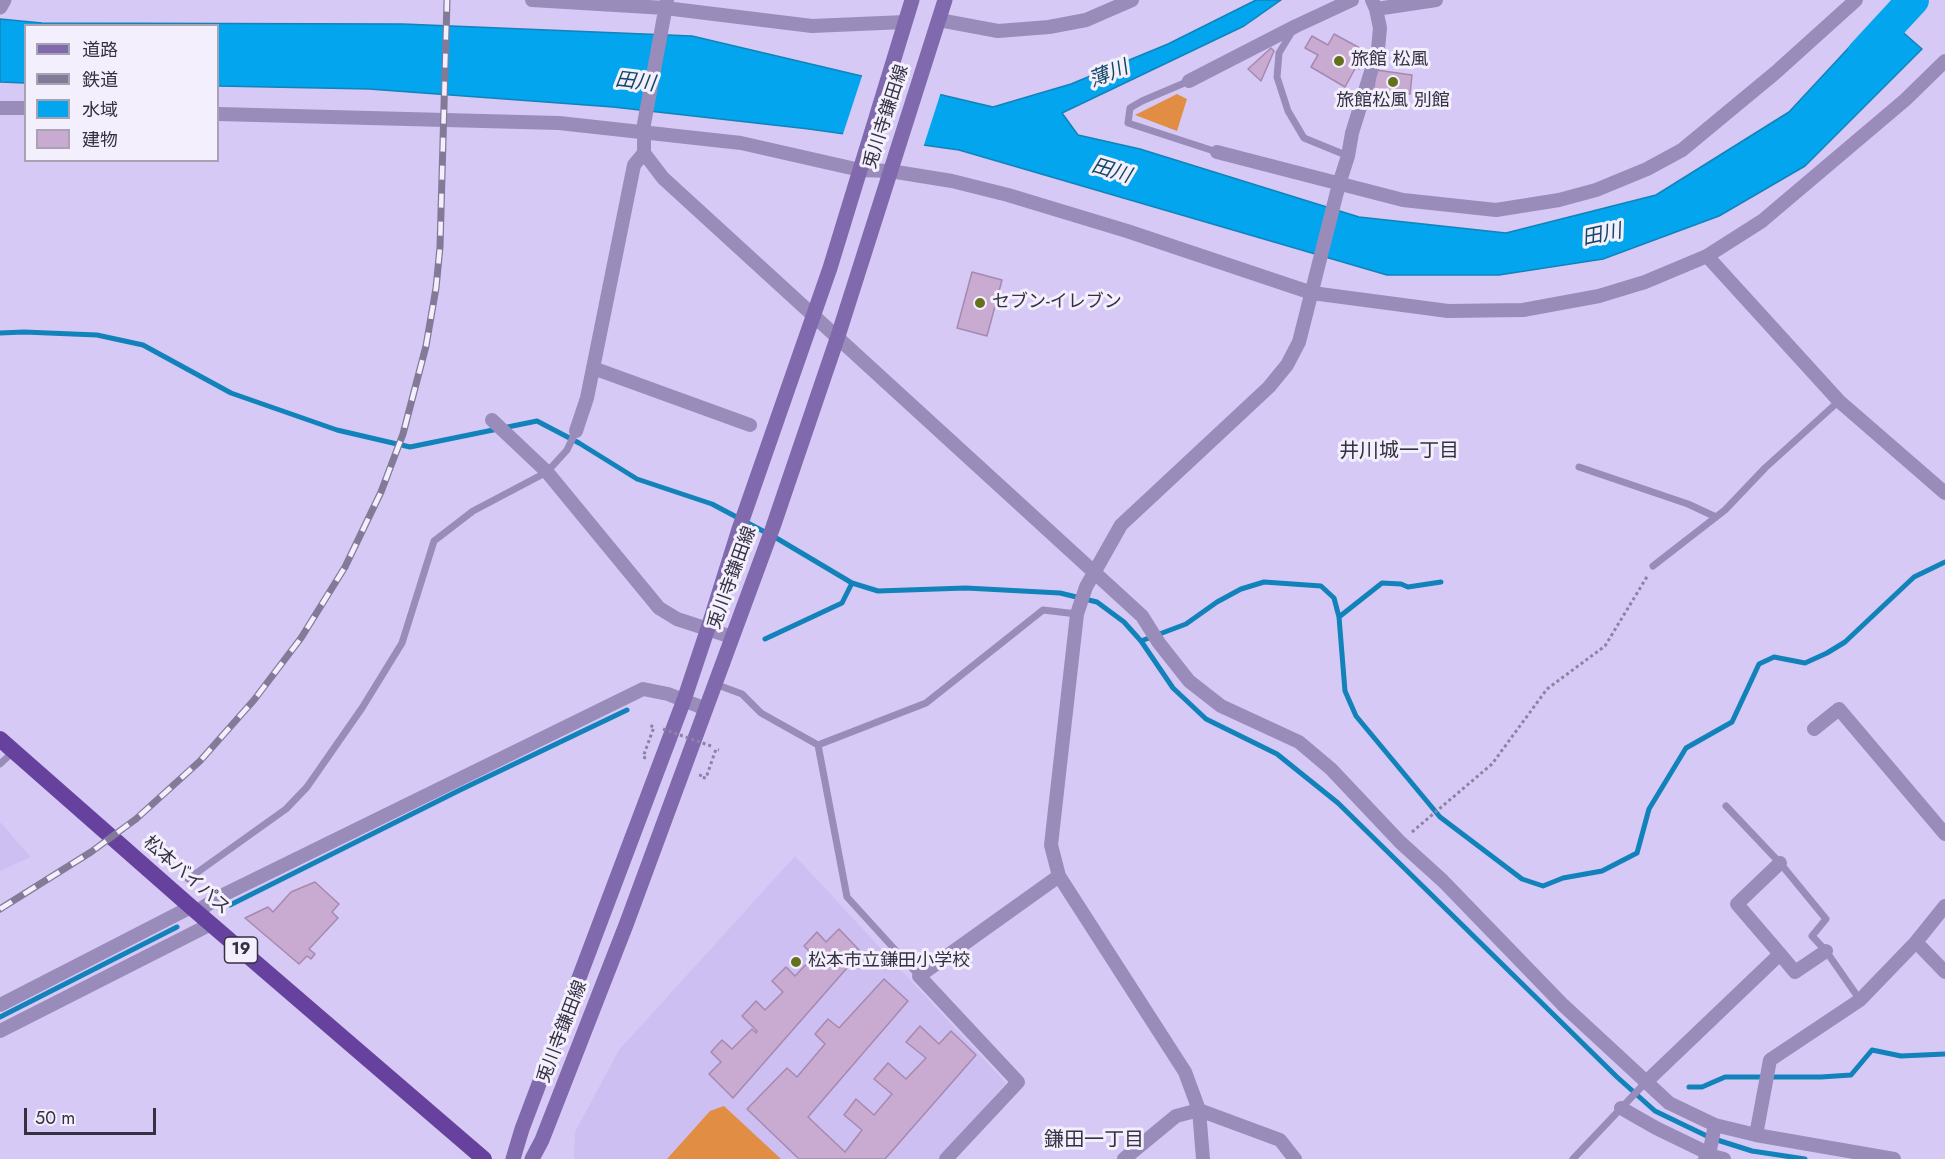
<!DOCTYPE html>
<html>
<head>
<meta charset="utf-8">
<style>
	body { margin:0 }
	#map { position:relative; width:1945px; height:1159px; overflow:hidden; background:#d6c9f5; font-family:Jost,"Noto Sans JP",sans-serif }
	canvas { display:block }
	.legend { position:absolute; left:24px; top:24px; width:195px; height:138px; box-sizing:border-box; background:#f3effd; border:2px solid #a7a3b2; margin:0; padding:8px 10px; list-style:none; font-size:18px; color:#363142 }
	.legend li { display:flex; align-items:center; gap:12px; height:30px }
	.legend b { width:30px; border:2px solid #a7a3b2 }
	.scale { position:absolute; left:24px; top:1108px; width:132px; height:27px; box-sizing:border-box; border:3px solid #363142; border-top:0; padding-left:8px; font-size:18px; line-height:21px; white-space:nowrap; color:#363142; -webkit-text-stroke:4px #f3effd; paint-order:stroke }
</style>
</head>
<body>
<div id="map">
<canvas width="1945" height="1159"></canvas>
<ul class="legend">
<li><b style="height:8px;background:#8069ad"></b>道路</li>
<li><b style="height:8px;background:#837a98"></b>鉄道</li>
<li><b style="height:16px;background:#02a5ee"></b>水域</li>
<li><b style="height:16px;background:#c9abd2"></b>建物</li>
</ul>
<div class="scale">50 m</div>
</div>
<script>
const g = document.querySelector('canvas').getContext('2d');
g.lineJoin = 'round';
function fill(path, color) { g.fillStyle = color; g.fill(path, 'evenodd'); }
const toPath = rows => new Path2D(rows.map(r => 'M' + r).join(''));
function strokePath(path, color, width, dash) { g.strokeStyle = color; g.lineWidth = width; g.lineCap = dash ? 'butt' : 'round'; g.setLineDash(dash || []); g.stroke(path); }
function drawText(font, color, halo, rows, align = 'center') {
  g.font = font + ' Jost,"Noto Sans JP",sans-serif'; g.lineWidth = 6; g.setLineDash([]); g.textBaseline = 'middle'; g.strokeStyle = halo; g.fillStyle = color; for (const [text, x, y, turn = 0] of rows) {
    g.save(); g.translate(x, y); g.rotate((+turn || 0) * Math.PI / 180); g.textAlign = isNaN(turn) ? turn : align; if (halo) g.strokeText(text, 0, 0); g.fillText(text, 0, 0); g.restore();
  }
}
const built = toPath([
	[0,822,31,857,0,871],
	[795,856,1006,1083,939,1159,574,1159,575,1132,619,1050]
]);
const green = toPath([
	[1177,94,1187,99,1177,131,1135,115],
	[724,1106,781,1159,667,1159,710,1111]
]);
const water = toPath([
	[1256,0,1281,0,1244,26,1062,113,1078,135,1140,149,1359,217,1506,233,1656,195,1789,112,1881,13,1922,49,1805,166,1719,216,1603,259,1499,275,1387,275,959,150,809,129,613,107,369,89,218,86,218,26,26,26,25,83,0,82,0,19,42,23,403,24,692,36,993,107,1071,84,1168,44,1256,0]
]);
const pier = toPath([
	[863,73,941,92,923,148,842,137]
]);
const stream = toPath([
	[0,333,24,332,97,335,143,345,231,393,337,430,410,447,537,421,579,443,637,479,712,504,778,539,852,583,878,591,966,588,1060,593,1097,602,1124,622,1141,641,1173,688,1206,719,1277,754,1338,803,1617,1077,1655,1111,1711,1138,1752,1151,1805,1159],
	[1339,617,1382,583,1401,584,1408,587,1441,582],
	[765,639,842,603,852,583],
	[1141,641,1186,624,1217,602,1241,589,1264,582,1321,586,1334,598,1339,617,1345,691,1356,716,1440,817,1522,879,1543,886,1563,878,1602,871,1637,853,1649,809,1686,748,1732,722,1759,664,1774,657,1805,663,1827,653,1845,642,1914,577,1945,562],
	[230,905,460,790,627,710],
	[0,1017,177,927],
	[1689,1087,1702,1087,1725,1077,1821,1077,1851,1075,1872,1050,1901,1056,1945,1054]
]);
const river = toPath([
	[1863,54,1913,0]
]);
const building = toPath([
	[1334,34,1369,53,1359,69,1356,67,1345,87,1311,67,1318,55,1305,48,1312,36,1328,45,1334,34],
	[1271,48,1274,51,1261,81,1248,69,1271,48],
	[1376,70,1412,75,1410,94,1374,89,1376,70],
	[972,272,1002,280,987,336,957,328,972,272],
	[315,882,339,904,332,912,338,918,309,949,315,954,311,959,307,956,299,964,245,918,268,907,273,912,291,892,315,882],
	[839,929,861,952,733,1098,709,1074,721,1062,711,1052,722,1040,732,1049,752,1029,756,1033,757,1031,742,1016,756,1001,765,1010,783,992,772,981,786,967,795,976,814,956,804,946,817,932,826,942,839,929],
	[884,979,908,1001,808,1117,845,1152,862,1130,844,1115,856,1099,874,1115,892,1094,874,1079,888,1063,906,1079,926,1058,906,1042,920,1026,939,1044,951,1031,976,1055,885,1159,799,1159,747,1109,787,1068,797,1077,825,1044,815,1034,828,1019,839,1028,884,979]
]);
const path = toPath([
	[646,758,643,757,654,727,649,725],
	[701,774,700,777,706,778,716,749,719,750],
	[1412,832,1492,764,1547,689,1605,646,1648,575]
]);
const service = toPath([
	[1293,30,1279,53,1277,77,1288,111,1304,138,1348,156],
	[1189,81,1142,101,1130,108,1128,123,1217,152],
	[1579,467,1688,504,1716,517],
	[1653,566,1725,510,1765,468,1839,401],
	[715,684,742,694,761,713,818,745,847,897,919,976],
	[818,745,926,703,1043,610,1077,614],
	[0,764,14,751],
	[1726,806,1780,863,1826,919,1812,936,1826,951,1860,1000],
	[188,879,286,809,307,787,362,708,402,643,434,541,473,511,547,472,567,450,576,431],
	[1573,1159,1645,1083]
]);
const minor = toPath([
	[532,0,665,8,812,26,905,22],
	[1376,9,1436,0],
	[939,20,998,31,1049,27,1086,20,1132,0],
	[1189,81,1296,26,1352,0],
	[0,108,26,108],
	[218,114,559,123,741,143,860,170,890,171,952,181,1008,195,1127,231,1312,293,1448,311,1523,310,1599,296,1645,282,1707,256,1762,221,1905,100,1945,61],
	[1217,152,1403,200,1496,210,1559,200,1596,190,1647,169,1682,150,1775,73,1856,0],
	[644,153,663,178,1142,616,1159,643,1189,681,1221,706,1299,742,1331,769,1400,842,1443,881,1563,1005,1669,1103,1715,1125,1756,1135,1894,1159],
	[1707,256,1839,401,1945,493],
	[593,368,750,425],
	[492,420,547,472,659,608,677,619,732,637],
	[576,431,587,398,634,165,644,153,644,124,667,0],
	[1814,729,1839,709,1945,834],
	[196,912,221,896,643,689,668,694,706,709],
	[1916,942,1945,972],
	[1780,954,1795,972,1826,951],
	[0,1005,191,907],
	[0,1031,211,924],
	[1645,1083,1780,954,1737,904,1780,863],
	[1621,1108,1656,1128,1716,1157,1724,1159],
	[1756,1135,1770,1060,1860,1000,1916,942,1945,906],
	[946,1159,1018,1082,919,976,1059,876],
	[1124,1159,1176,1116,1199,1110,1280,1140,1295,1159],
	[1203,1159,1199,1110,1185,1072,1059,876,1051,845,1077,614,1086,587,1121,525,1269,387,1287,365,1299,342,1339,184,1348,156,1352,133,1378,49,1380,28,1376,9,1372,0],
	[1705,1159,1709,1154,1715,1125]
]);
const tertiary = toPath([
	[0,7,4,0]
]);
const secondary = toPath([
	[513,1159,522,1129,684,700,708,628,739,529,830,268,912,0],
	[532,1159,542,1140,626,925,773,527,838,336,945,0]
]);
const trunk = toPath([
	[0,739,191,907,484,1159]
]);
const rail = toPath([
	[0,909,91,852,136,819,200,761,254,700,301,638,345,567,381,492,403,434,426,346,436,288,440,247,447,0]
]);
const pathBridge = toPath([
	[663,729,711,746]
]);
const markers = [
	[1339,61,6,"#63711c"],
	[1393,82,6,"#63711c"],
	[980,303,6,"#63711c"],
	[796,962,6,"#63711c"]
];
const shields = [
	[241,950,33]
];
const shieldNames = [
	["19",241,950]
];
const poiNames = [
	["旅館 松風",1351,61],
	["旅館松風 別館",1393,102,"center"],
	["セブン-イレブン",992,303],
	["松本市立鎌田小学校",808,962]
];
const streetNames = [
	["兎川寺鎌田線",887,117,-72],
	["兎川寺鎌田線",733,578,-70],
	["松本バイパス",186,876,41],
	["兎川寺鎌田線",563,1032,-69]
];
const waterNames = [
	["薄川",1109,75,-22],
	["田川",635,83,7],
	["田川",1111,172,17],
	["田川",1602,236,-12]
];
const neighbourhoodNames = [
	["井川城一丁目",1399,452],
	["鎌田一丁目",1094,1141]
];
fill(built, '#cebff2');
fill(green, '#e18d44');
fill(water, '#02a5ee');
strokePath(water, '#1282ba', 1.5);
fill(pier, '#d6c9f5');
strokePath(stream, '#1282ba', 5);
strokePath(river, '#02a5ee', 32);
fill(building, '#c9abd2');
strokePath(building, '#a589ae', 1.5);
strokePath(path, '#8c83a2', 3, [3, 3]);
strokePath(service, '#9a8cba', 7);
strokePath(minor, '#9a8cba', 14);
strokePath(tertiary, '#9a8cba', 15);
strokePath(secondary, '#8069ad', 15);
strokePath(trunk, '#66429e', 16);
strokePath(rail, '#837a98', 7);
strokePath(rail, '#f3effd', 4.5, [14]);
strokePath(pathBridge, '#8c83a2', 3, [3, 3]);
for (const [x, y, r, color] of markers) { const dot = new Path2D(); dot.arc(x, y, r, 0, 2 * Math.PI); g.fillStyle = color; g.fill(dot); strokePath(dot, '#f3effd', 2); }
for (const [x, y, w] of shields) { const box = new Path2D(); box.roundRect(x - w / 2, y - 13, w, 26, 4.5); g.fillStyle = '#f3effd'; g.fill(box); strokePath(box, '#363142', 1.5); }
drawText('bold 16px', '#363142', null, shieldNames);
drawText('18px', '#363142', '#f3effd', poiNames, 'left');
drawText('18px', '#363142', '#f3effd', streetNames);
drawText('italic 20px', '#134764', '#f3effd', waterNames);
drawText('20px', '#363142', '#f3effd', neighbourhoodNames);
</script>
</body>
</html>
